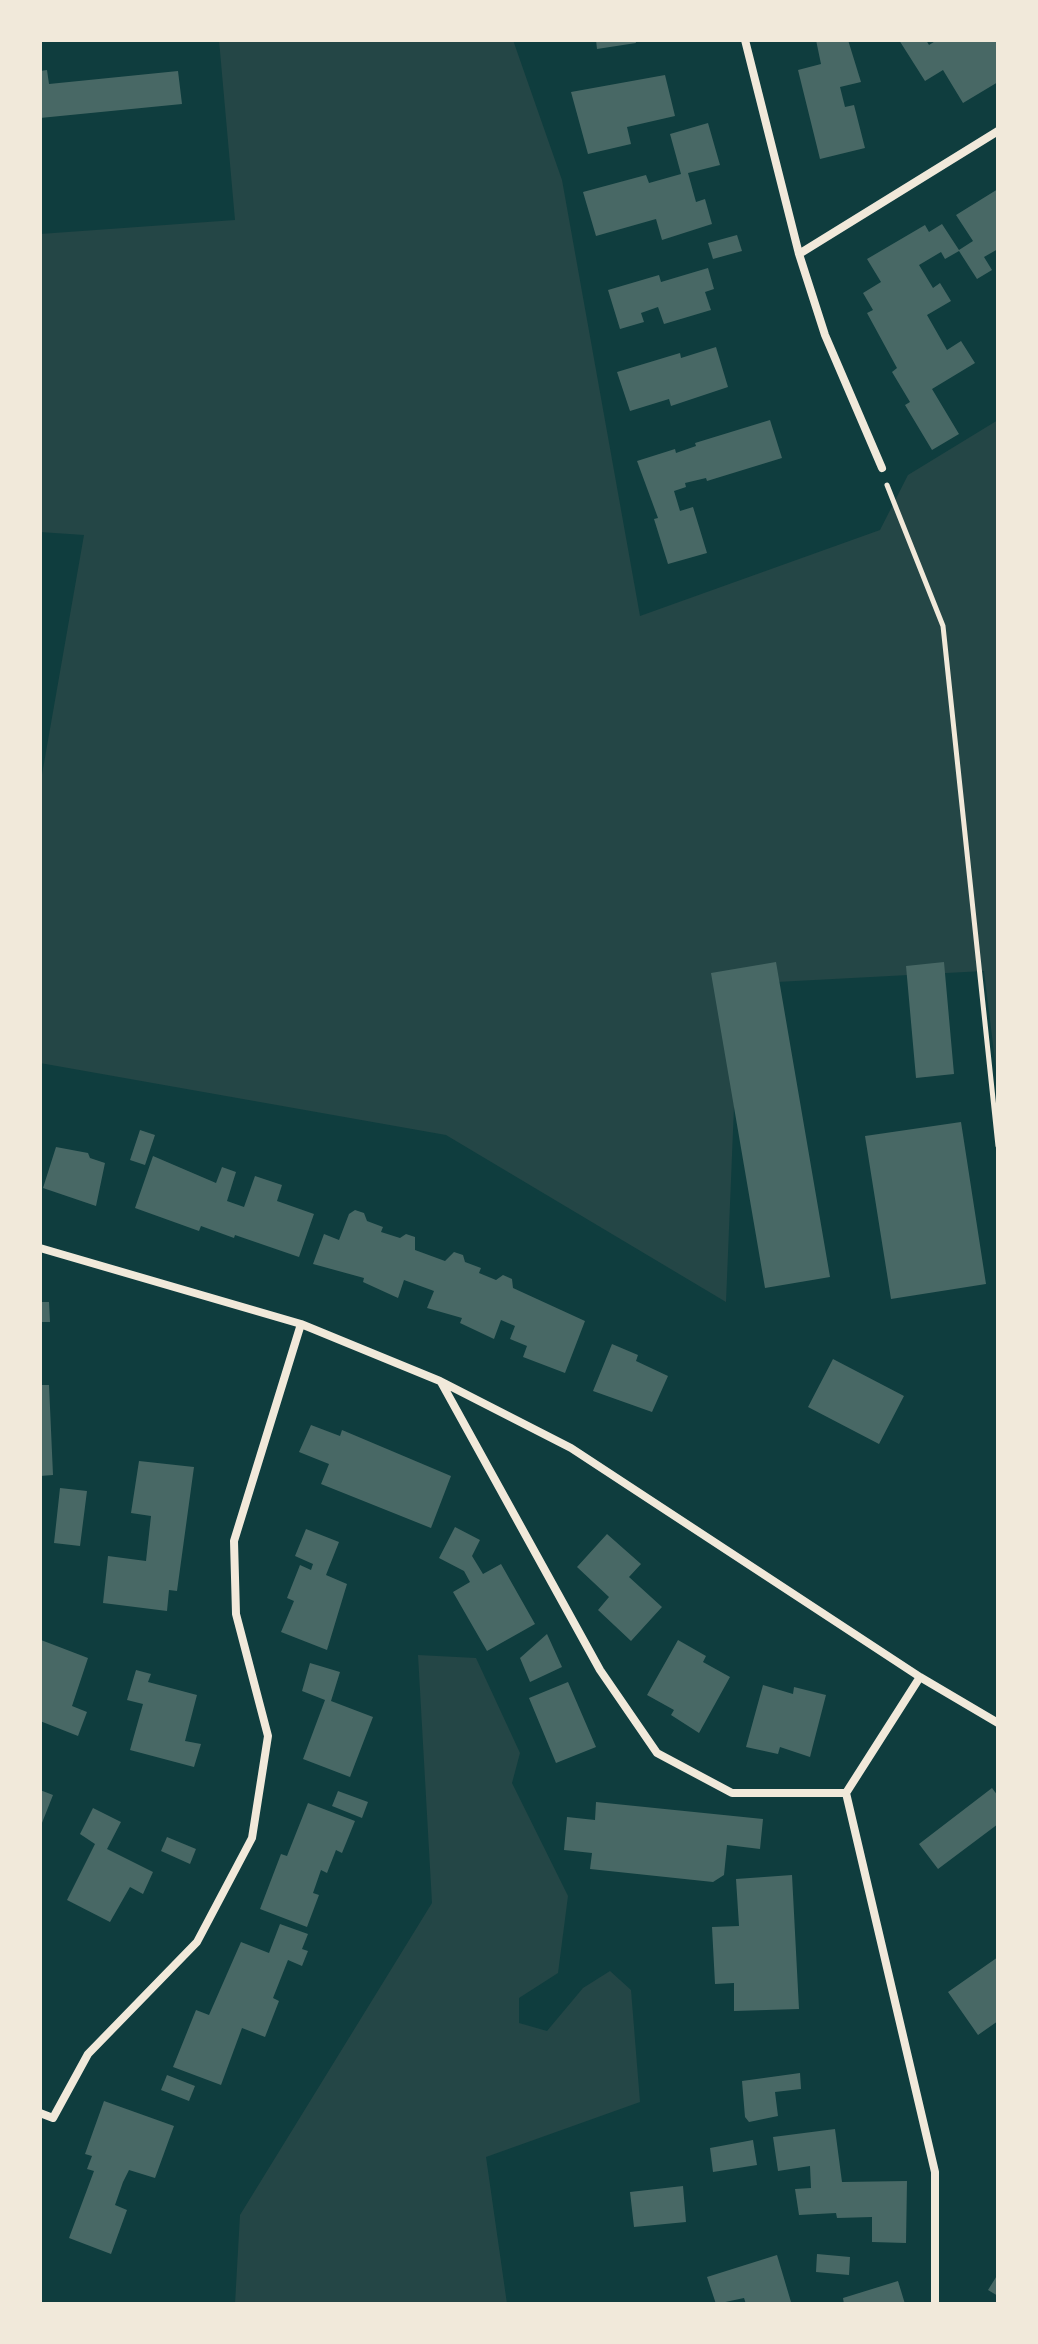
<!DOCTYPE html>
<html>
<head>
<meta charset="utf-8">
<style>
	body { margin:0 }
	#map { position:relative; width:1038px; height:2344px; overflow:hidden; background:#0f3d3e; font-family:"Work Sans",sans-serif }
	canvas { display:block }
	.frame { position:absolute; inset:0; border:42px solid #f1e9da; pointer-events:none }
</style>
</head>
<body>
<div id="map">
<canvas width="1038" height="2344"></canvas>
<div class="frame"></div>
</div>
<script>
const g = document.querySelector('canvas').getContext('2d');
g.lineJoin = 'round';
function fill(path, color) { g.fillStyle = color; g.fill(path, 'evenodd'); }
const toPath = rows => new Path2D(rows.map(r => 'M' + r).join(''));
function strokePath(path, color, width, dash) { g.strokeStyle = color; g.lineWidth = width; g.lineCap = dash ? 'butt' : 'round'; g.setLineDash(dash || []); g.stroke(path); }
const green = toPath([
	[219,40,513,40,562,180,640,616,880,530,908,475,998,420,998,1085,984,971,739,984,726,1302,446,1135,40,1063,40,786,84,535,40,532,40,234,235,220],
	[418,1655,476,1658,520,1753,512,1783,568,1896,558,1973,519,1998,519,2023,547,2031,583,1988,610,1971,631,1990,640,2102,486,2157,507,2304,235,2304,240,2215,432,1903]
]);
const building = toPath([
	[596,40,635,40,636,43,597,49],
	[816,40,848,40,861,82,840,87,845,107,854,105,865,148,820,159,798,70,821,64],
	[899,40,926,40,929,45,937,40,997,40,998,82,963,103,943,70,925,81],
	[47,70,49,84,178,71,182,104,40,118,40,71],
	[665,75,675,116,627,127,631,144,588,154,571,92],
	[708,123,720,165,688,173,696,202,705,199,712,224,662,240,656,219,596,236,583,192,646,175,649,183,681,174,670,134],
	[998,189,998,249,984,257,992,270,977,279,959,251,945,259,941,252,919,265,933,288,940,283,951,301,927,315,947,350,961,341,975,363,932,389,959,434,932,450,905,405,910,402,892,372,897,368,867,313,873,310,863,293,881,282,867,259,925,225,929,232,942,224,959,250,973,241,956,215],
	[737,235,742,251,713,259,708,243],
	[708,268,714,289,705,292,711,310,664,324,658,307,641,313,644,322,620,329,608,290,659,275,661,282],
	[716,347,728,387,671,406,669,399,630,411,617,372,680,353,681,358],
	[770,420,782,458,707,481,706,478,685,483,686,487,674,491,680,511,693,507,707,553,668,564,654,519,658,518,637,461,675,449,676,453,696,446,695,443],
	[776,962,830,1277,765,1288,711,973],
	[944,962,954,1074,916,1078,906,966],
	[961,1122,986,1284,891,1299,865,1136],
	[140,1130,155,1135,145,1165,130,1160],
	[56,1147,88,1153,90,1158,105,1163,96,1206,43,1188],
	[153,1156,216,1183,222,1167,236,1172,227,1201,244,1207,255,1176,282,1185,277,1201,314,1214,299,1257,235,1235,234,1238,201,1226,199,1231,135,1208],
	[355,1210,364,1213,367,1221,383,1227,381,1232,400,1238,406,1234,415,1237,415,1250,445,1261,454,1252,463,1255,465,1262,481,1268,479,1273,496,1280,503,1275,512,1279,513,1288,585,1321,565,1373,523,1357,527,1346,510,1339,515,1326,501,1320,494,1339,460,1323,462,1318,427,1308,434,1291,404,1280,398,1298,363,1282,364,1278,313,1264,324,1234,339,1240,349,1214],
	[40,1302,49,1302,50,1322,40,1322],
	[612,1344,638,1355,636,1361,668,1376,652,1412,593,1391],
	[833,1359,904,1396,879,1444,808,1407],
	[40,1385,49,1385,53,1475,40,1476],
	[311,1425,340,1436,342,1430,451,1476,431,1528,321,1484,329,1464,299,1452],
	[139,1461,194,1467,177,1591,169,1590,167,1611,103,1603,108,1556,146,1561,151,1516,131,1513],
	[60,1488,87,1491,80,1546,54,1543],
	[455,1527,480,1540,472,1556,483,1574,501,1564,535,1624,487,1651,453,1592,470,1582,464,1571,439,1558],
	[306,1529,339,1542,326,1575,347,1584,327,1650,281,1632,294,1601,287,1598,300,1565,311,1570,313,1564,295,1556],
	[607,1534,641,1564,629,1577,662,1607,631,1641,598,1610,609,1597,577,1567],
	[547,1634,562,1667,530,1682,520,1658],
	[41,1640,88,1658,72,1706,87,1712,78,1736,40,1721],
	[678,1640,706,1656,703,1662,730,1677,699,1733,671,1715,674,1710,647,1695],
	[310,1663,340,1672,331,1701,373,1717,350,1777,303,1759,325,1700,302,1691],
	[136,1670,151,1674,148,1682,197,1695,185,1741,201,1744,194,1767,130,1750,143,1704,127,1700],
	[568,1682,596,1747,556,1763,529,1698],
	[763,1685,793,1694,794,1687,826,1695,810,1757,780,1747,778,1754,746,1747],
	[992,1788,998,1796,998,1824,938,1869,919,1844],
	[40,1790,53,1795,40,1828],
	[338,1791,368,1802,362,1818,332,1806],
	[596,1802,763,1819,760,1849,727,1845,724,1875,713,1882,590,1869,592,1853,564,1850,567,1817,595,1820],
	[308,1803,355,1821,342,1853,336,1850,327,1873,321,1870,313,1893,319,1895,307,1927,260,1909,281,1854,287,1856],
	[93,1808,121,1822,107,1849,153,1872,143,1894,130,1887,110,1922,67,1900,95,1844,80,1834],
	[167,1837,196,1849,190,1864,161,1851],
	[792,1875,799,2009,734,2011,734,1983,715,1984,712,1927,739,1926,736,1879],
	[280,1924,308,1934,302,1949,308,1951,302,1966,288,1960,273,1998,279,2001,265,2037,242,2028,221,2085,173,2067,196,2010,209,2015,241,1942,269,1953],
	[998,1957,998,2021,978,2035,948,1992],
	[800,2073,801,2089,775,2092,778,2116,749,2122,745,2117,742,2081],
	[167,2075,195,2086,189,2101,161,2090],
	[104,2101,174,2126,155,2178,129,2170,123,2182,115,2205,127,2210,111,2254,69,2238,94,2171,87,2169,92,2156,85,2154],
	[835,2129,842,2182,907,2181,906,2243,872,2242,872,2217,837,2218,836,2213,799,2215,795,2189,811,2188,810,2166,778,2171,773,2137],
	[753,2140,757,2165,713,2172,710,2148],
	[683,2186,686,2222,634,2227,630,2192],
	[817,2254,850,2257,849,2275,816,2272],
	[777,2255,791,2302,746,2304,744,2298,716,2304,707,2277],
	[998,2274,998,2296,988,2290],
	[898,2281,905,2304,844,2304,843,2298]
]);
const path = toPath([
	[887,485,943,626,998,1146]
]);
const minor = toPath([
	[745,40,799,254,825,335,882,468],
	[799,254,998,131],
	[40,1248,301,1324,440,1381,571,1448,920,1677,998,1723],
	[441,1382,600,1670,657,1753,732,1793,846,1793],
	[920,1677,846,1793,935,2172,935,2304],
	[40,2113,53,2118,88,2054,197,1942,252,1838,268,1736,236,1614,234,1541,301,1324]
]);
fill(green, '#244646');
fill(building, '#486865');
strokePath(path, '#f1e9da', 5);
strokePath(minor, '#f1e9da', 8);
</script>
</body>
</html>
